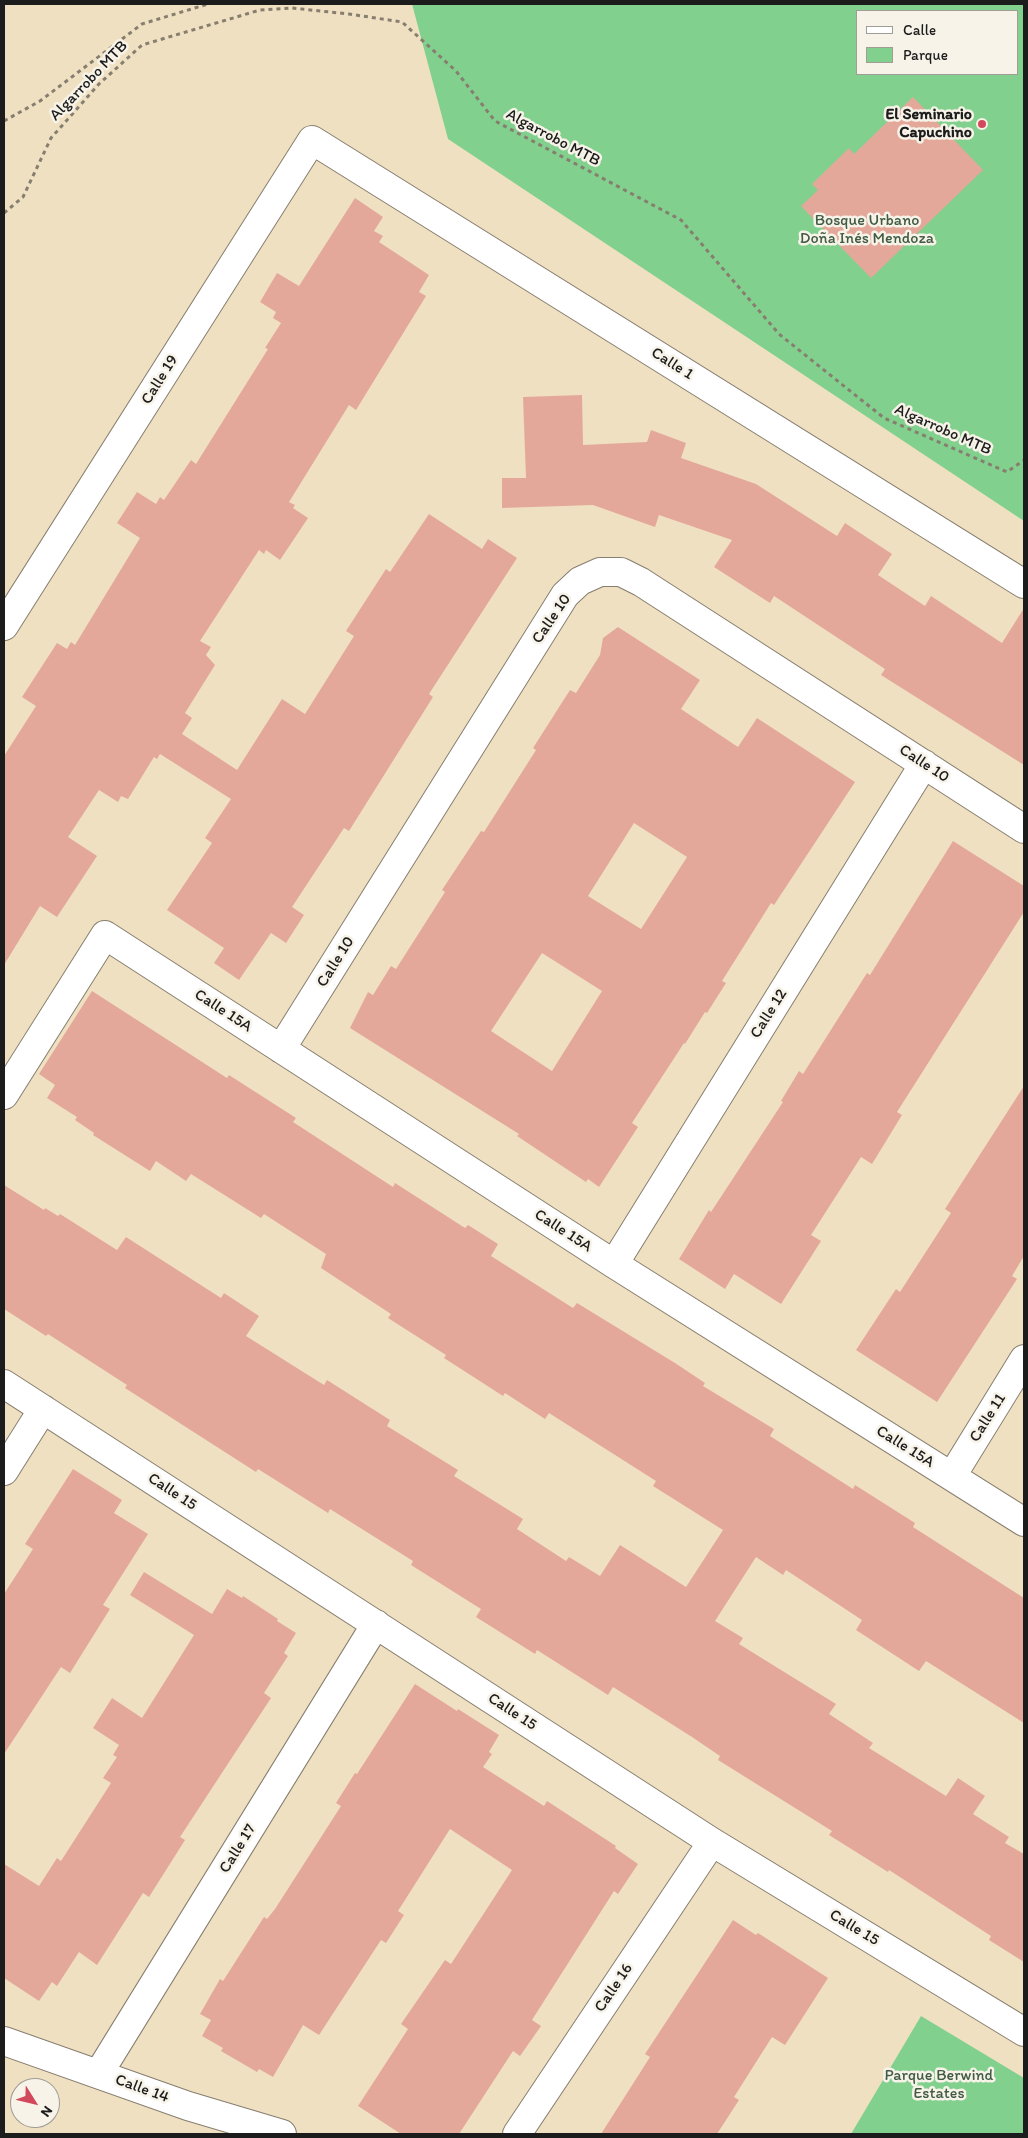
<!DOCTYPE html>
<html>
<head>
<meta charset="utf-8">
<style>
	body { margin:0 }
	#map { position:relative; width:1028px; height:2138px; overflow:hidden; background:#f0e0c2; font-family:Itim,sans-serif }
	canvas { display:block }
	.frame { position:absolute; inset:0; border:5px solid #1c1c1c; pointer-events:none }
	.legend { position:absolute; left:856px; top:10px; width:162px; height:65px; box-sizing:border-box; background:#f7f3e8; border:1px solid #9f9d96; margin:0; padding:6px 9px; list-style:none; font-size:15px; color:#1c1c1c }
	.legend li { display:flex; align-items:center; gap:10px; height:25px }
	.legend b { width:25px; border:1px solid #9f9d96 }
	.north { position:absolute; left:10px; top:2078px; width:50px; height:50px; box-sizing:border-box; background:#f7f3e8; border:1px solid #9f9d96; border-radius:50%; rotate:126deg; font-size:14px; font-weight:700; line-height:20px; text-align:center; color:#1c1c1c }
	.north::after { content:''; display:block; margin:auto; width:18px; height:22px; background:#d1495b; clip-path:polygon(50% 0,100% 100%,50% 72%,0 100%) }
</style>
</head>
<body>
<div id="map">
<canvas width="1028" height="2138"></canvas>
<div class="frame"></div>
<ul class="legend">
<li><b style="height:6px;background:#fff"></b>Calle</li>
<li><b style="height:14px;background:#82d08e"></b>Parque</li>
</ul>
<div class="north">N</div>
</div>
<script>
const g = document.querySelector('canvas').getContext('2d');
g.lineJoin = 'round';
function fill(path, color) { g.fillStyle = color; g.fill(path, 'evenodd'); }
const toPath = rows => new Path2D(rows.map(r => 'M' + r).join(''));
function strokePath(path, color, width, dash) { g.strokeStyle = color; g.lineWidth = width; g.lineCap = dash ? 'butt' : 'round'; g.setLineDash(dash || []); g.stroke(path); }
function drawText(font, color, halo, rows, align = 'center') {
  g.font = font + ' Itim,sans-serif'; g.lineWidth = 5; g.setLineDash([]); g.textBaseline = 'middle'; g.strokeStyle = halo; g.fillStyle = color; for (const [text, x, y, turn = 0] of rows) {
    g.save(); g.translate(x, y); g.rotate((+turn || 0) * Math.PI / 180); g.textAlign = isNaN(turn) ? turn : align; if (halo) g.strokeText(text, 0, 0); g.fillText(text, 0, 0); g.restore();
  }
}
const green = toPath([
	[412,4,1024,4,1024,521,448,139],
	[857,11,1017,11,1017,74,857,74],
	[921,2016,1024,2078,1024,2134,851,2134]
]);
const building = toPath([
	[913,97,983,170,871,278,801,206,818,190,812,184,849,148,854,154],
	[355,198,383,217,374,231,383,236,379,242,429,275,419,292,426,296,356,410,349,405,289,502,295,505,293,508,308,518,280,560,266,550,264,554,259,550,200,641,211,647,206,655,215,665,185,713,192,718,182,734,237,770,282,699,305,714,354,636,346,631,386,569,390,572,429,514,482,549,488,539,517,558,429,694,433,697,349,831,344,828,292,907,304,915,286,943,271,933,239,980,214,963,224,948,167,910,212,843,205,838,231,799,160,754,157,759,154,757,128,799,121,796,118,802,99,790,68,837,97,856,57,917,40,906,4,965,4,756,36,706,22,697,57,643,67,649,71,642,75,645,140,538,117,523,137,492,156,504,160,497,164,500,191,460,196,464,268,349,265,348,281,323,273,318,276,312,260,302,277,273,299,286],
	[582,395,583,445,647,442,651,430,686,443,681,458,756,484,837,536,845,523,892,554,878,575,925,606,931,596,1002,643,1024,608,1024,765,881,675,885,669,774,596,770,603,714,567,732,540,659,515,655,527,593,505,502,508,502,478,526,478,523,397],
	[618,627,700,680,681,709,738,747,757,718,855,782,774,905,771,903,722,981,726,983,707,1013,705,1012,685,1044,684,1043,632,1123,638,1127,599,1187,588,1179,586,1182,517,1136,519,1134,350,1028,368,992,373,995,391,966,396,969,445,892,442,890,481,831,484,832,536,750,533,748,570,690,576,693,600,655,603,638],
	[634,823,687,857,641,929,588,896],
	[542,953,602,991,552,1071,491,1031],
	[953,841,1024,886,1024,912,897,1112,902,1115,872,1164,861,1157,811,1235,821,1241,781,1304,734,1274,725,1289,679,1259,709,1210,711,1212,783,1102,781,1101,799,1071,803,1074,867,973,870,975],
	[92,991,227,1078,229,1075,296,1118,293,1122,393,1187,395,1183,465,1228,468,1225,498,1244,491,1256,573,1308,577,1303,675,1363,705,1383,703,1386,774,1429,770,1436,853,1489,855,1485,915,1523,913,1527,1024,1598,1024,1723,926,1661,919,1671,856,1630,862,1620,786,1570,783,1575,756,1557,715,1621,743,1638,739,1644,836,1704,829,1714,873,1743,869,1748,946,1796,958,1778,985,1796,973,1814,1009,1837,1005,1843,1024,1854,1024,1962,989,1940,991,1936,889,1870,888,1872,829,1835,832,1831,718,1760,720,1756,692,1737,613,1687,608,1695,537,1650,535,1654,476,1617,481,1609,411,1565,413,1561,330,1509,328,1513,258,1469,256,1472,125,1388,127,1385,48,1334,46,1336,4,1309,4,1185,44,1210,45,1208,58,1216,60,1214,117,1250,126,1237,221,1298,224,1293,259,1316,246,1336,324,1385,327,1380,390,1420,387,1426,458,1470,454,1476,523,1519,517,1529,566,1561,569,1557,600,1576,620,1545,686,1587,723,1530,653,1486,656,1481,549,1413,545,1419,505,1393,503,1396,444,1358,446,1355,388,1318,391,1314,321,1268,326,1254,264,1214,261,1218,191,1174,186,1181,156,1161,150,1171,93,1135,94,1133,75,1120,77,1117,47,1098,55,1085,39,1074],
	[1024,1086,1024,1256,1012,1276,1017,1279,937,1402,856,1350,896,1289,900,1292,951,1213,945,1209],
	[73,1469,122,1500,114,1513,148,1534,103,1605,110,1609,70,1673,61,1667,4,1754,4,1594,33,1549,25,1544],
	[144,1572,212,1614,227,1589,242,1598,243,1596,278,1619,277,1621,296,1633,284,1653,288,1656,264,1693,271,1698,180,1837,185,1840,149,1897,143,1893,97,1965,79,1952,57,1986,52,1982,39,2001,4,1978,4,1864,39,1886,57,1858,61,1861,111,1783,103,1778,117,1757,113,1755,119,1745,93,1728,112,1698,142,1718,194,1635,130,1595],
	[415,1684,457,1711,458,1709,499,1735,489,1752,492,1754,483,1767,544,1806,547,1801,616,1846,615,1848,638,1864,618,1894,614,1891,532,2020,541,2026,520,2056,513,2051,459,2134,401,2134,358,2106,408,2029,401,2024,445,1960,451,1964,512,1870,450,1829,398,1911,404,1915,386,1943,381,1940,319,2035,303,2025,273,2077,259,2069,257,2072,221,2051,223,2048,202,2036,211,2020,200,2014,220,1979,223,1981,264,1917,267,1919,275,1909,341,1806,336,1803,355,1773,357,1774],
	[733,1920,756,1935,758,1933,828,1978,785,2045,772,2037,734,2097,739,2100,717,2134,601,2134,650,2057,645,2054]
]);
const path = toPath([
	[4,121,40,101,142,24,208,4],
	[4,213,23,197,51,138,99,84,142,45,260,10,292,8,349,14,402,22,456,71,495,121,681,220,779,334,884,418,1007,472,1024,460]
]);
const minor = toPath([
	[4,626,312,140,1024,584],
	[281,1049,565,595,580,581,600,572,621,572,641,582,1024,829],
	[4,1095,105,935,614,1264,1024,1522],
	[614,1264,924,764],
	[4,1384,712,1842,1024,2032],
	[4,1471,43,1409],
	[952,1476,1024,1359],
	[4,2041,188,2106,282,2134],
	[99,2073,376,1624],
	[517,2134,712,1842]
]);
const markers = [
	[982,124,5,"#d1495b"]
];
const streetNames = [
	["Algarrobo MTB",89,81,-46],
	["Algarrobo MTB",553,138,28],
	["Calle 1",672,364,32],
	["Calle 19",160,380,-58],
	["Algarrobo MTB",943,430,24],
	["Calle 10",552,619,-56],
	["Calle 10",924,764,33],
	["Calle 10",336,962,-58],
	["Calle 15A",223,1011,33],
	["Calle 12",769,1014,-58],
	["Calle 15A",563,1231,33],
	["Calle 11",988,1418,-58],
	["Calle 15A",905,1447,32],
	["Calle 15",172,1492,33],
	["Calle 15",512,1712,33],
	["Calle 17",238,1849,-58],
	["Calle 15",854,1928,31],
	["Calle 16",614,1988,-56],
	["Calle 14",142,2089,20]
];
const poiNames = [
	["El Seminario",972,115],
	["Capuchino",972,133]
];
const parkNames = [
	["Bosque Urbano",867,221],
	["Doña Inés Mendoza",867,239],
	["Parque Berwind",939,2076],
	["Estates",939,2094]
];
fill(green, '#82d08e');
fill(building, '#e3a89a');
strokePath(minor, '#867e6f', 30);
strokePath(path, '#867e6f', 3, [4, 4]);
strokePath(minor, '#fff', 28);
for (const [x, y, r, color] of markers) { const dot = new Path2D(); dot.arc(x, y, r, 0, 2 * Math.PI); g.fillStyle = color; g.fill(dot); strokePath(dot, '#f7f3e8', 2); }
drawText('16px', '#1c1c1c', '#f7f3e8', streetNames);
drawText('bold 16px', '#1c1c1c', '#f7f3e8', poiNames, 'right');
drawText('16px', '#405b44', '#f7f3e8', parkNames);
</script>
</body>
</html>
